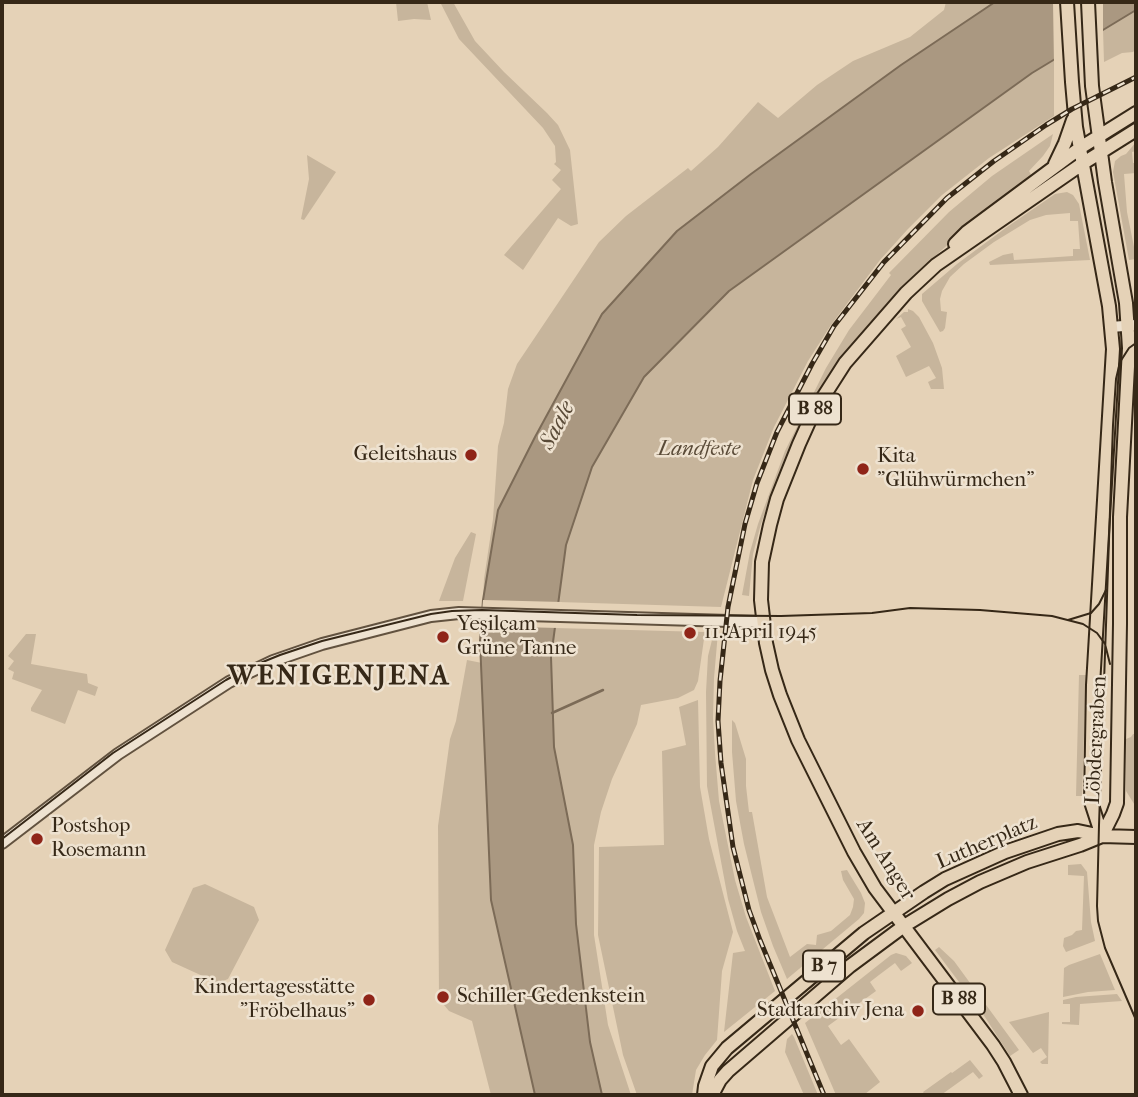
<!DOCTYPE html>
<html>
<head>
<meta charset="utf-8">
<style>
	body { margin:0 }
	#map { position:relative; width:1138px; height:1097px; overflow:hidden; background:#e5d2b7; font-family:"IM FELL French Canon",serif }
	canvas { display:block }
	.frame { position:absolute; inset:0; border:4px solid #362817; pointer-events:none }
</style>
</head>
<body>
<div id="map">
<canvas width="1138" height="1097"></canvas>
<div class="frame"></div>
</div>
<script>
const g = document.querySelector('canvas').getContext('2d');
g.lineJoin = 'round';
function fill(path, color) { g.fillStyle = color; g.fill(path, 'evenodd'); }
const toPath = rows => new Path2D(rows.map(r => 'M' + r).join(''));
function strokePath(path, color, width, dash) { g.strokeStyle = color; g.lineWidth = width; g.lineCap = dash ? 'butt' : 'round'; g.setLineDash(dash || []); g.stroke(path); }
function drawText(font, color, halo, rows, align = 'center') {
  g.font = font + ' "IM FELL French Canon",serif'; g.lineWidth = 5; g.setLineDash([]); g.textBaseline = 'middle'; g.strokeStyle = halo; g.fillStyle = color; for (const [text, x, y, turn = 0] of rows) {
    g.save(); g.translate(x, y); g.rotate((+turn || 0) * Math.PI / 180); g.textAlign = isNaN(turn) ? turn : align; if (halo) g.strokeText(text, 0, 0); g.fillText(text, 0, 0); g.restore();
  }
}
const green = toPath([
	[396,2,427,2,431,20,414,19,398,21],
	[440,2,453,2,475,41,504,72,547,113,558,125,570,150,578,224,571,226,558,218,523,270,504,255,561,189,552,180,561,170,554,164,556,162,555,146,543,128,459,39],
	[946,2,995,2,901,65,751,174,677,231,602,314,535,437,483,600,484,579,493,519,498,446,504,423,508,389,517,364,599,242,626,216,688,168,691,171,718,147,758,102,778,118,817,85,853,61,910,37,944,10],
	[1136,10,1136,49,1133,52,1122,53,1104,62,1103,30],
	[1054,60,1054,116,989,158,942,195,907,230,880,260,831,325,808,361,774,427,753,480,721,607,558,602,566,545,592,467,644,377,729,291,1032,73],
	[1053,134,1050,146,1043,156,1029,171,1033,178,971,224,915,274,887,303,844,356,792,448,776,483,761,524,753,554,749,596,742,595,750,552,758,524,785,451,826,368,849,330,891,275,889,273,949,212,992,176],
	[1136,142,1136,151,1132,152,1133,163,1136,163,1136,173,1124,174,1127,212,1136,257,1136,259,1129,260,1113,172,1115,161,1121,156,1126,154],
	[307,155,336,172,304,220,301,219,309,179],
	[1067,192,1073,195,1079,204,1090,260,990,265,989,262,1003,255,1013,253,1014,260,1073,256,1073,249,1080,249,1078,221,1070,221,1070,213,1046,215,1030,220,994,242,964,264,950,277,942,291,940,299,941,311,947,312,945,328,943,331,940,332,922,301,922,294,957,264,1007,227,1055,194],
	[908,309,913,311,919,317,933,343,942,368,944,389,931,389,928,382,936,378,929,366,906,377,896,356,911,347,901,329,906,326,901,317,896,319,904,312,908,312],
	[471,532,476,534,463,601,439,601,455,558],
	[555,628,705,632,698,681,694,690,678,698,641,705,637,724,612,779,601,812,594,845,594,935,608,1025,631,1095,602,1095,590,1042,576,924,573,845,554,747,551,656],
	[714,632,718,632,714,678,713,718,715,753,719,801,735,880,746,917,775,991,724,1032,733,953,745,951,737,931,728,899,707,786,706,692,708,656],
	[26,634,36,634,31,664,87,674,88,683,98,687,95,696,78,690,65,724,31,711,31,708,42,690,12,679,14,672,8,669,14,661,8,656],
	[467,660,482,663,491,900,535,1095,491,1095,472,1021,449,1011,439,999,438,826,450,739,456,721],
	[1079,675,1086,675,1082,796,1076,796],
	[698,700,700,787,709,839,733,932,722,971,717,1040,705,1055,696,1070,692,1095,637,1095,623,1055,598,935,599,847,664,845,662,751,686,745,679,707],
	[732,720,735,723,746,759,746,786,749,812,752,812,767,897,790,957,807,944,816,945,817,935,831,931,850,915,853,907,854,899,843,880,841,871,847,870,861,893,865,903,864,913,859,919,787,979,773,946,761,912,744,844,736,801,732,752],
	[1133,734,1136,734,1136,807,1126,791,1126,739,1131,737],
	[1081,864,1087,872,1091,922,1095,941,1066,952,1063,946,1064,938,1072,935,1076,931,1082,930,1084,876,1068,875,1068,865],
	[205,884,254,907,259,920,228,979,218,983,172,962,165,950,193,888],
	[939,947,954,961,1019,1050,1010,1056,983,1014,935,950],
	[896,953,906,956,912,963,901,971,895,963,879,975,870,982,876,991,828,1026,841,1045,849,1039,880,1082,865,1094,866,1095,836,1095,805,1023,891,955],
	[1100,954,1115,990,1088,992,1063,997,1064,968,1069,965],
	[1117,994,1122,1001,1080,1004,1079,1025,1062,1024,1062,1022,1070,1022,1070,1004,1063,1004,1063,1000,1076,997],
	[1049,1012,1048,1064,1042,1064,1040,1062,1047,1057,1041,1048,1033,1053,1009,1022],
	[792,1034,794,1037,818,1095,804,1095,785,1052,787,1039],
	[970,1060,983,1076,979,1079,973,1072,941,1095,925,1095,923,1092,951,1072,952,1073]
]);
const water = toPath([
	[995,2,1136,2,1136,10,1032,73,729,291,644,377,592,467,566,545,551,657,554,747,573,845,576,924,590,1042,602,1095,535,1095,491,900,480,641,483,600,498,510,535,437,602,314,677,231,751,174,901,65,995,2]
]);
const pier = toPath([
	[1053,2,1103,2,1103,34,1054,64],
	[483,600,562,602,558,628,481,626]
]);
const stream = toPath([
	[552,713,603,690]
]);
const minor = toPath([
	[1111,327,1136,325],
	[2,843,118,754,229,682,273,661,322,644,431,616,459,613,763,622]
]);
const major = toPath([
	[1067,2,1072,82,1076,127,1109,306,1113,349,1093,685,1091,802,1102,836],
	[1088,2,1092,86,1105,182,1126,303,1129,348,1120,517,1120,624,1117,803,1113,814,1102,836],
	[1055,164,1065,143,1073,120],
	[955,244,967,232,1080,148,1136,113],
	[704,1095,705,1086,712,1066,727,1048,864,933,924,892,945,879,1005,852,1058,834,1078,831,1102,836,1136,837],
	[712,1095,720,1080,728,1071,850,966,904,926,948,899,980,882,1027,862,1080,845,1102,836],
	[1021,1095,1004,1062,993,1045,875,888,854,852,798,740,780,695,772,670,766,643,761,600,762,562,770,525,777,499,799,444,813,413,845,363,906,293,936,265,1082,164,1136,130]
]);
const tram = toPath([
	[1136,343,1129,348,1120,362,1116,379,1113,425,1099,825,1097,906,1098,921,1105,948,1136,1020],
	[1068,620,1091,613,1099,604,1106,590],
	[2,839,113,753,226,680,248,668,280,655,322,641,431,614,452,611,482,610,637,615,781,616,872,613,910,608,980,610,1052,616,1083,624,1097,633,1105,644,1110,664]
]);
const rail = toPath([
	[824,1095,760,940,749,910,733,847,721,763,718,721,720,681,728,607,745,524,757,483,777,432,812,364,834,326,884,262,947,198,994,161,1046,125,1072,109,1136,77]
]);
const markers = [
	[471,455,7,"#8f2418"],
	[863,469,7,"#8f2418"],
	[690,633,7,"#8f2418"],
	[443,637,7,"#8f2418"],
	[37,839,7,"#8f2418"],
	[443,997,7,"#8f2418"],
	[369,1000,7,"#8f2418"],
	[918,1011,7,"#8f2418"]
];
const shields = [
	[815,409,52],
	[824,966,42],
	[959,999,52]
];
const shieldNames = [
	["B 88",815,409],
	["B 7",824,966],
	["B 88",959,999]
];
const parkNames = [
	["Landfeste",699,450]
];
const poiNames = [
	["Geleitshaus",457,455,"right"],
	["Kita",877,457],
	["\"Glühwürmchen\"",877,481],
	["Yeşilçam",457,625],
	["Grüne Tanne",457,649],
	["11. April 1945",704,633],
	["Postshop",51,827],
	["Rosemann",51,851],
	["Kindertagesstätte",355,988,"right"],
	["\"Fröbelhaus\"",355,1012,"right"],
	["Schiller-Gedenkstein",457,997],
	["Stadtarchiv Jena",904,1011,"right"]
];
const streetNames = [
	["Löbdergraben",1097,740,-87],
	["Lutherplatz",987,843,-23],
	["Am Anger",885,860,58]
];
const waterNames = [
	["Saale",558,426,-63]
];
const districtNames = [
	["WENIGENJENA",339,677]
];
fill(green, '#c7b59c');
fill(water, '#aa9881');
strokePath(water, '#7c6b57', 2);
fill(pier, '#e5d2b7');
strokePath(stream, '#7c6b57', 2.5);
strokePath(minor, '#62523f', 14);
strokePath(major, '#362817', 16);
strokePath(minor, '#eee2d0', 10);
strokePath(major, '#e5d2b7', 12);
strokePath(tram, '#362817', 2);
strokePath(rail, '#362817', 5);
strokePath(rail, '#eee2d0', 2.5, [8]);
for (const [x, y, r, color] of markers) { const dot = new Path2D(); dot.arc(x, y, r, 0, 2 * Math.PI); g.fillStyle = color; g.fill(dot); strokePath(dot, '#eee2d0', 2.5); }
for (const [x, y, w] of shields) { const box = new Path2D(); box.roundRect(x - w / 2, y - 15.5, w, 31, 5); g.fillStyle = '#eee2d0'; g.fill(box); strokePath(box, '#362817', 2); }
drawText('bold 19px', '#362817', null, shieldNames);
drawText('italic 21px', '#5a4b38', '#eee2d0', parkNames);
drawText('21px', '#362817', '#eee2d0', poiNames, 'left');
drawText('21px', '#362817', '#eee2d0', streetNames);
drawText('italic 23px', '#594a37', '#eee2d0', waterNames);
g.letterSpacing = '2px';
drawText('bold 28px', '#362817', '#eee2d0', districtNames);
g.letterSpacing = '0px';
</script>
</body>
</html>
